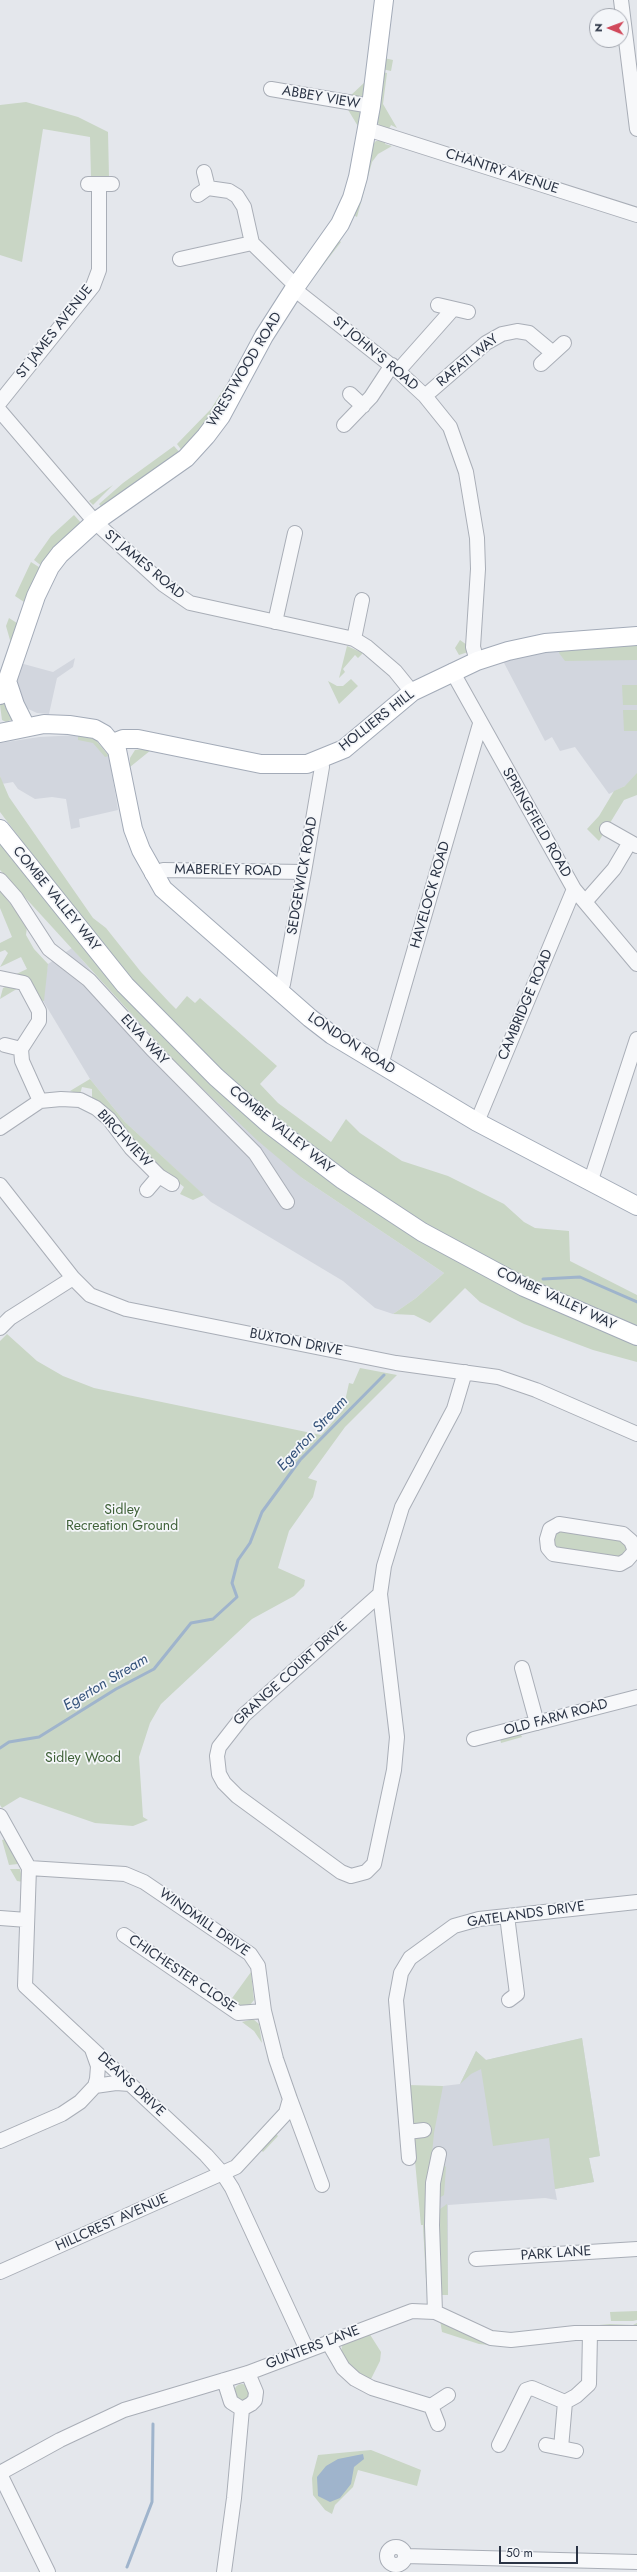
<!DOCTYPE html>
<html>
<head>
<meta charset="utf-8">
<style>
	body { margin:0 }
	#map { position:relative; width:637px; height:2572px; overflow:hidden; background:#e4e7ec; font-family:Jost,sans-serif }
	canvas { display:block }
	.north { position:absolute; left:589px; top:8px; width:40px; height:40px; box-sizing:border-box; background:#f4f6f9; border:1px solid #a4a8b1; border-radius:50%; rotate:271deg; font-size:11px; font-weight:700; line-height:16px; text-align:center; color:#2b3445 }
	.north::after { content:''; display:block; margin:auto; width:14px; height:18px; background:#d1495b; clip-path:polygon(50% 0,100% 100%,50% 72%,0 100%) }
	.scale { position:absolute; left:499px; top:2546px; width:79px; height:18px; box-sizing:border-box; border:2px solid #2b3445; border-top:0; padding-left:5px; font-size:12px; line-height:14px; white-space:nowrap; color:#2b3445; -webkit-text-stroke:3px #f4f6f9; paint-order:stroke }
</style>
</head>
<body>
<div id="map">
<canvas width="637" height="2572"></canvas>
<div class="north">N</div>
<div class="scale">50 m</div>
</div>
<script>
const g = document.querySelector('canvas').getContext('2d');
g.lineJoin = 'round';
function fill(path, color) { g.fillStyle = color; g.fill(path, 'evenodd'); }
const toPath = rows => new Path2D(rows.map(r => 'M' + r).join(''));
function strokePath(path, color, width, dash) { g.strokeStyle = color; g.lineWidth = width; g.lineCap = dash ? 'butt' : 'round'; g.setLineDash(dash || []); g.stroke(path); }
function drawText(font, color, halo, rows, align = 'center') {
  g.font = font + ' Jost,sans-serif'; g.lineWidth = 3.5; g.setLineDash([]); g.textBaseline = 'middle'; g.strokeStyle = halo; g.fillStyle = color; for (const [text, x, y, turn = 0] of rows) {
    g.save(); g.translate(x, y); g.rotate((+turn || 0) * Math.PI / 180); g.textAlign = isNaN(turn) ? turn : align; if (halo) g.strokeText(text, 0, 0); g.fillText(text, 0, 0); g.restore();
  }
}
const built = toPath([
	[560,650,637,652,637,793,625,786,609,794,575,747,560,751,552,737,545,741,503,661,519,655],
	[75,658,73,667,57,678,49,714,37,713,24,707,16,679,20,663,53,672],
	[78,735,87,736,109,756,118,810,79,819,80,827,71,829,66,799,52,797,35,799,18,789,13,782,2,784,0,776,0,743,39,737],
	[72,948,111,994,302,1178,444,1273,416,1298,393,1314,375,1308,343,1281,211,1202,125,1122,90,1079,42,999,48,964],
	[582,2038,600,2156,589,2158,594,2182,555,2189,557,2200,545,2198,448,2205,448,2295,440,2295,429,2279,426,2279,423,2225,421,2225,416,2138,443,2086,460,2084,476,2051,486,2060]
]);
const green = toPath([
	[384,58,393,60,391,71,382,69],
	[382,72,387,73,383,104,397,128,391,125,389,129,379,125,375,116],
	[366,81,364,94,360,98,349,97],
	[26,102,78,117,108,132,109,177,91,178,90,137,43,129,22,262,0,255,0,105],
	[347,108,358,110,361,114,359,128],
	[376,141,386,141,385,144,392,146,378,154,372,162,357,217,351,214,369,148],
	[336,238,341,242,311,281,307,278],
	[226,385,230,387,214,415,183,452,177,444,211,409],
	[174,446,181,454,103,509,99,504,123,483],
	[113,485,93,505,89,501],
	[74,515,82,524,43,567,34,560,51,536],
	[31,562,42,569,27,604,15,596],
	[9,618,20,625,12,647,6,626],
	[460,640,467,645,468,652,459,655,455,648],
	[637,642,637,660,565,661,559,653,559,651],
	[347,646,363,653,358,658,355,655,343,669,345,672,339,678],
	[351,679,358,686,339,704,328,681,337,686,343,686],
	[622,685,637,685,637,705,623,705],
	[7,702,13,719,6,722,2,720,0,705],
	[623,710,637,710,637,731,624,731],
	[78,735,95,739,109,756,105,757,93,743,78,740],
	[144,749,151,750,130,767,130,758,135,750],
	[637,773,637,795,624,800,599,841,587,829,599,816,614,791,625,786],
	[0,776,9,797,93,918,106,928,141,972,169,1002,176,1009,187,996,195,1003,200,998,277,1066,260,1084,278,1103,331,1142,346,1119,360,1133,402,1161,448,1176,504,1204,524,1222,535,1228,569,1231,570,1261,637,1295,637,1329,580,1306,431,1230,347,1176,243,1093,132,981,83,922,0,812],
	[0,839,70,931,120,989,191,1064,527,1297,637,1345,637,1362,593,1350,524,1324,480,1302,465,1288,430,1323,414,1315,393,1314,416,1298,444,1273,302,1178,258,1141,180,1067,0,870],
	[0,890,27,926,26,935,34,949,48,964,44,1001,39,1000,12,976,27,969,21,957,0,967,8,953,5,950,0,952,0,943,12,937,0,908],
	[10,985,20,987,0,999,3,988],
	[90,1079,125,1122,204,1195,193,1200,180,1194,184,1187,162,1170,92,1100,92,1089,82,1087,80,1094,70,1091],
	[7,1334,37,1361,63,1376,94,1388,321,1435,343,1410,349,1383,353,1384,360,1368,397,1375,345,1427,308,1478,317,1481,313,1497,289,1531,278,1568,305,1580,304,1586,294,1596,252,1619,161,1704,150,1723,139,1757,143,1817,148,1820,133,1826,95,1823,20,1797,2,1808,0,1805,0,1341],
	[555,1530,623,1537,629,1551,619,1560,555,1551,553,1532],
	[520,1733,522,1737,501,1743,500,1738],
	[6,1839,17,1860,18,1864,9,1865,2,1840],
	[10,1869,20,1869,23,1882,17,1881],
	[251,1972,254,2000,250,2005,243,2006,230,2001],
	[253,2019,259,2024,262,2043,254,2031,242,2022],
	[582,2038,600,2156,589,2158,594,2182,555,2189,549,2138,493,2146,481,2069,471,2074,460,2084,476,2051,486,2060],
	[408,2085,443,2086,434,2133,427,2206,429,2279,426,2279,423,2225,421,2225,413,2140,416,2138,412,2124],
	[276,2134,278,2136,263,2152,261,2150],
	[440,2162,446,2167,444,2195,436,2200],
	[447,2204,448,2295,440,2295,436,2212],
	[637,2311,637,2320,633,2321,611,2321,610,2312],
	[440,2320,511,2347,479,2344,442,2332],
	[637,2323,637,2328,577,2327,610,2324,633,2325],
	[369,2333,381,2352,380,2361,369,2383,349,2369,341,2353,342,2346,346,2341],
	'234 2392a8 8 0 1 1 16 0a8 8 0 1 1-16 0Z',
	[371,2450,421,2470,417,2486,358,2470,353,2487,335,2505,332,2514,325,2510,313,2495,312,2478,318,2455]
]);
const water = toPath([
	[363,2454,364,2459,354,2467,351,2484,340,2498,330,2502,318,2496,317,2477,326,2466,338,2459]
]);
const stream = toPath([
	[543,1279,580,1277,637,1302],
	[0,1748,9,1742,39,1737,116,1689,154,1669,191,1623,213,1619,237,1597,232,1583,238,1560,250,1543,262,1512,300,1460,384,1375],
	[127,2567,152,2502,153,2424]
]);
const minor = toPath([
	[621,0,637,129],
	[271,89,371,106],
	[367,129,637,215],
	[204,172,208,188],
	[88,184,112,184],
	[198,195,208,188,229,191,237,196,244,207,252,243],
	[180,259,252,243,296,286],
	[294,289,398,371,425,396,450,427,466,472,477,538,478,569,473,647,477,661],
	[438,305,468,312],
	[541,364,564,343],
	[398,371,453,309],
	[350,394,363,406],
	[425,396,486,343,502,334,517,331,529,333,553,353],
	[0,402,93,286,99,270,99,184],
	[0,411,95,522,164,585,190,603,354,639,367,647,395,671,412,692],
	[344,425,371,397,392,365],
	[275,622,295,533],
	[354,639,362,600],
	[452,671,574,889,637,964],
	[607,829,637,846],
	[152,874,163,870,304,872],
	[0,880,16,898,49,949,89,980,152,1049,255,1153,287,1202],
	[585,902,614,869,630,842],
	[0,978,24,983,39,1011,39,1021,21,1049,22,1061,40,1101],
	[279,991,283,984,304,872,322,767,321,760],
	[5,1045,21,1049],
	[381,1065,480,724],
	[477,1122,574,889],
	[0,1128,40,1101,61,1099,80,1100,96,1108,109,1119,131,1148,159,1176,172,1184],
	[590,1183,637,1039],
	[0,1185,73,1278,90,1295,126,1309,396,1363,498,1377,536,1390,637,1434],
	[147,1190,159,1176],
	[0,1328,10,1318,73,1278],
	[559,1524,623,1534,631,1541,635,1551,627,1560,620,1564,553,1554,548,1548,547,1539,550,1529,559,1524],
	[380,1594,244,1715,219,1747,217,1756,219,1774,224,1783,237,1796,341,1872,351,1876,366,1872,374,1864,394,1770,397,1737,380,1594,384,1566,402,1507,454,1409,465,1372],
	[522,1668,537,1723],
	[474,1739,637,1697],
	[0,1816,29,1868,25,1986,206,2155,223,2174,232,2188,307,2350],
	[507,1916,517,1994,509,2000],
	[0,1918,27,1920],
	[124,1935,238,2013,264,2011],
	[95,2086,116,2083,130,2084],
	[290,2099,322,2185],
	[407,2132,424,2130],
	[0,2141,62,2114,80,2102,95,2086,97,2079,98,2066,92,2049],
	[409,2158,396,2000,401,1973,410,1958,454,1926,479,1919,637,1902],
	[476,2259,637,2249],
	[0,2272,236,2167,286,2113,290,2099,276,2059,264,2011,258,1966,250,1954,144,1882,125,1874,29,1868],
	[435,2312,432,2225,433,2183,439,2154],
	[328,2342,343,2368,355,2379,372,2388,431,2406],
	[224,2380,231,2402,242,2409,251,2404,255,2400,256,2392,248,2373],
	[438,2424,431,2406,448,2395],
	[499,2445,526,2390,532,2388,565,2402],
	[546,2445,576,2451],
	[561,2448,565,2402,576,2396,589,2384,590,2333],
	[0,2473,60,2440,124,2410,248,2373,412,2311,435,2312,491,2338,511,2340,575,2333,637,2333],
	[0,2474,48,2572],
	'387 2556a9 9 0 1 1 18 0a9 9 0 1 1-18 0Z',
	[405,2556,637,2562],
	[224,2572,234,2498,242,2409]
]);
const major = toPath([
	[7,681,15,705,26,727],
	[0,695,7,681,36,596,50,567,60,554,95,522,186,458,206,436,221,416,264,336,294,289,340,224,352,198,358,177,371,106,384,0],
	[0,733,44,724,69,725,95,729,104,734,117,750,133,829,141,850,163,889,310,1018,332,1035,477,1122,637,1206],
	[113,743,123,739,138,739,261,764,307,764,344,749,412,692,477,661,508,651,545,643,637,636],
	[0,829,125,985,216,1077,269,1124,343,1180,422,1232,524,1287,637,1336]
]);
const streetNames = [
	["ABBEY VIEW",321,98,10],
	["CHANTRY AVENUE",502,172,18],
	["ST JAMES AVENUE",55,332,-52],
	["ST JOHN'S ROAD",375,354,40],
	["RAFATI WAY",468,361,-39],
	["WRESTWOOD ROAD",245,370,-59],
	["ST JAMES ROAD",144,565,40],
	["HOLLIERS HILL",377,721,-38],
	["SPRINGFIELD ROAD",536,823,60],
	["MABERLEY ROAD",228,871,1],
	["SEDGEWICK ROAD",303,876,-80],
	["HAVELOCK ROAD",431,895,-74],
	["COMBE VALLEY WAY",56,899,51],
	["CAMBRIDGE ROAD",526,1005,-67],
	["ELVA WAY",144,1040,47],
	["LONDON ROAD",351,1044,33],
	["COMBE VALLEY WAY",281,1130,39],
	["BIRCHVIEW",124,1139,47],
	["COMBE VALLEY WAY",556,1299,25],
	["BUXTON DRIVE",296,1343,11],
	["GRANGE COURT DRIVE",291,1674,-42],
	["OLD FARM ROAD",556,1718,-15],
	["GATELANDS DRIVE",526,1915,-8],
	["WINDMILL DRIVE",204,1923,35],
	["CHICHESTER CLOSE",182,1974,34],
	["DEANS DRIVE",131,2085,43],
	["HILLCREST AVENUE",112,2223,-24],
	["PARK LANE",556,2254,-4],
	["GUNTERS LANE",313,2348,-21]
];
const parkNames = [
	["Sidley",122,1511],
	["Recreation Ground",122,1527],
	["Sidley Wood",83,1759]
];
const waterNames = [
	["Egerton Stream",313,1434,-47],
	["Egerton Stream",106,1683,-31]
];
fill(built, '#d2d6de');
fill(green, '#c9d6c5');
fill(water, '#9fb4cc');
strokePath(stream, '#9fb4cc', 3);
strokePath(minor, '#a9aeb7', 16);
strokePath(major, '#a3abb8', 20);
strokePath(minor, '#f7f8fa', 14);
strokePath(major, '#fff', 18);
drawText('14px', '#2b3445', '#f4f6f9', streetNames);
drawText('14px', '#3f6138', '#f4f6f9', parkNames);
drawText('italic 15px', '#34527a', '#f4f6f9', waterNames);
</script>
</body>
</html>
